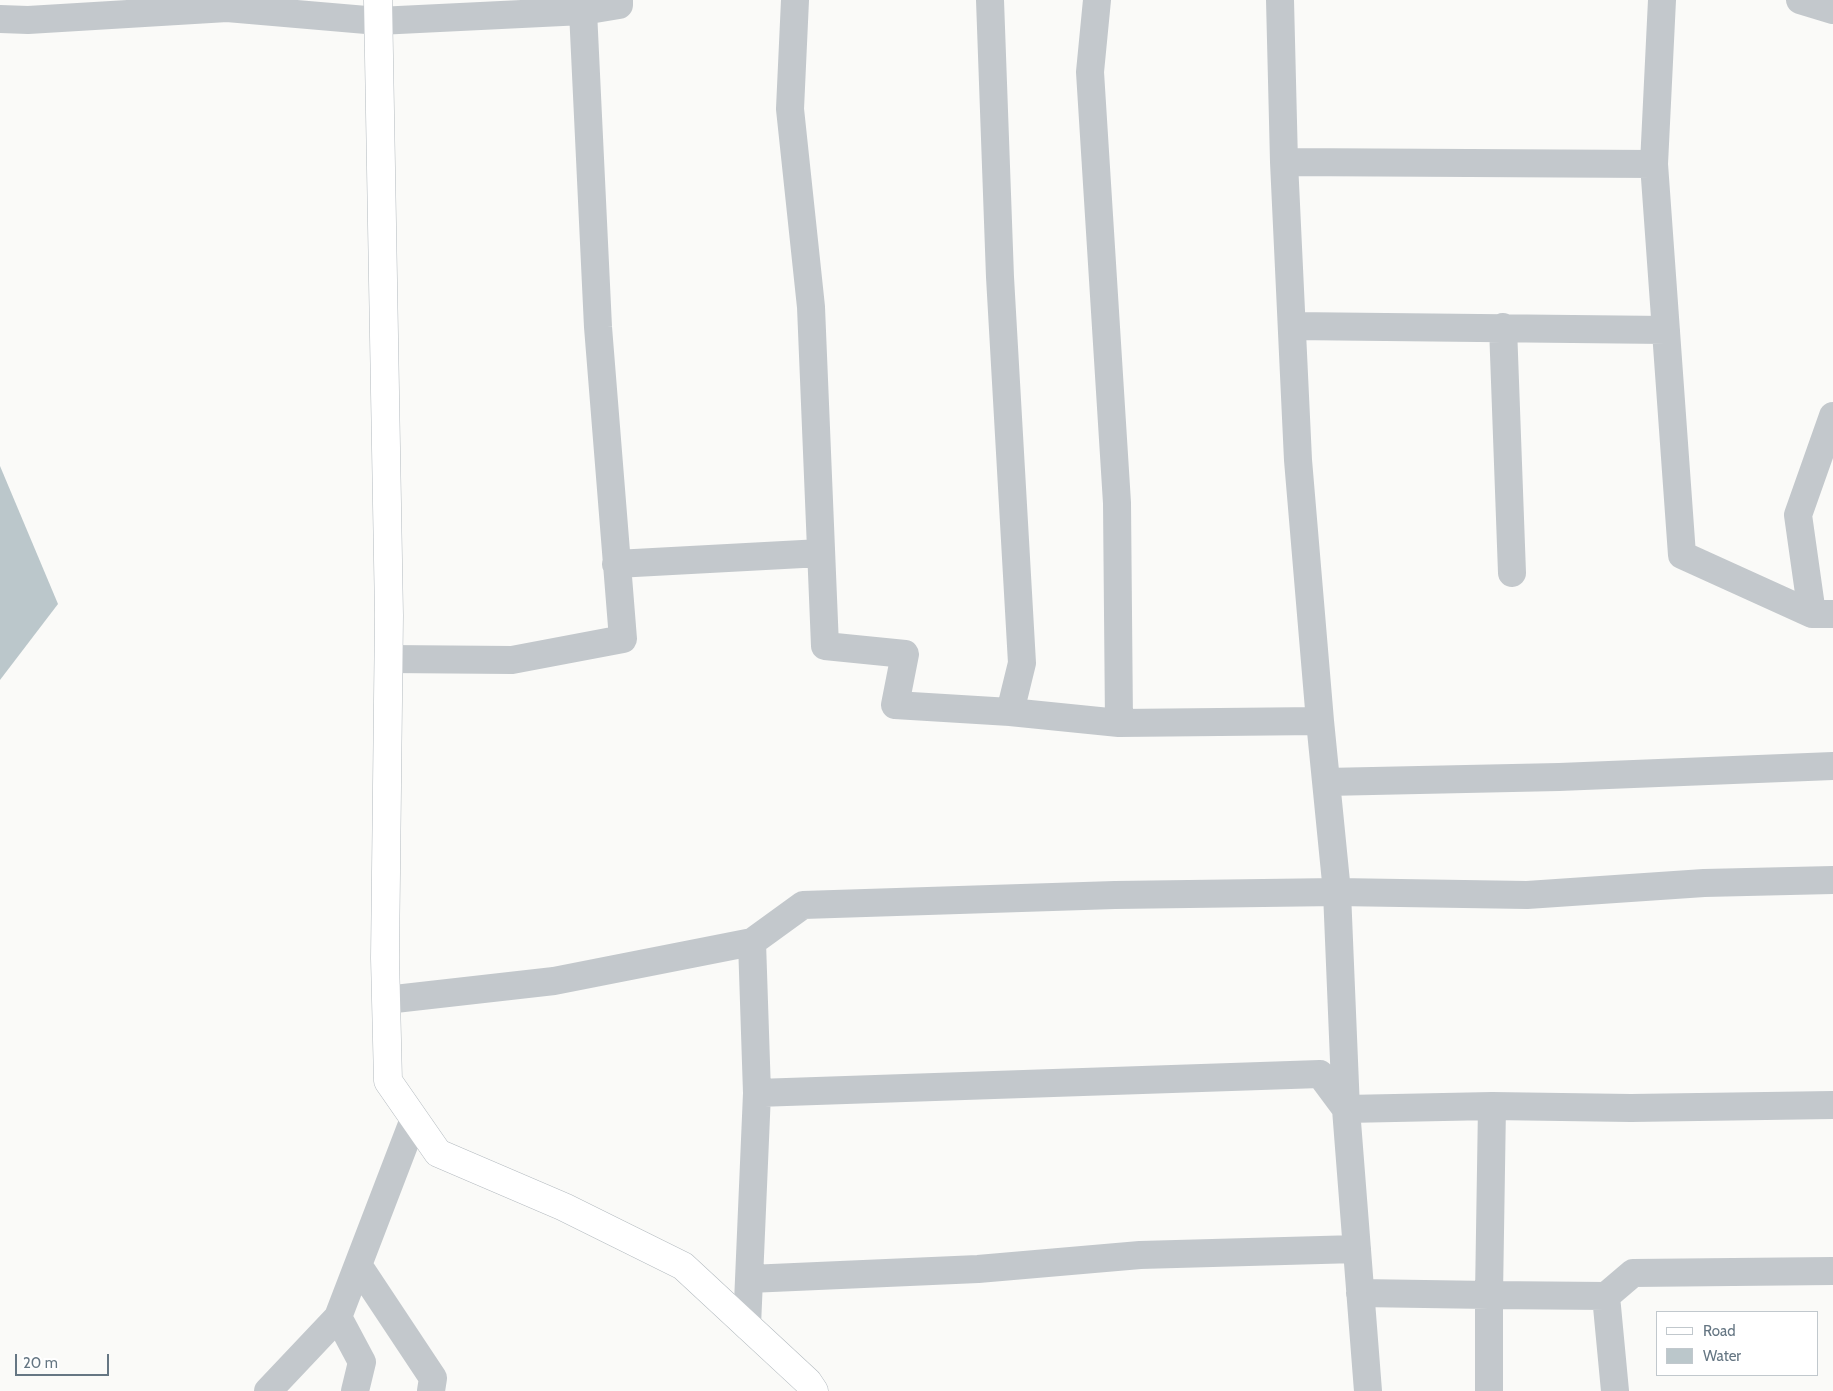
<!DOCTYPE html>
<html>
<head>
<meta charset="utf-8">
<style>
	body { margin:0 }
	#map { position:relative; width:1833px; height:1391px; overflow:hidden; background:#fafaf8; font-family:Cabin,sans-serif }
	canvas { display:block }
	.legend { position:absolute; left:1656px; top:1311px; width:162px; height:65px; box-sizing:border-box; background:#fff; border:1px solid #c1c8cd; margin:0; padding:6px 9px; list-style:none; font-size:15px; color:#657683 }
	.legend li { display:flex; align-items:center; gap:10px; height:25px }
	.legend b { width:25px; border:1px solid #c1c8cd }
	.scale { position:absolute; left:15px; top:1354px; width:94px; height:22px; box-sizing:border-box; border:2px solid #657683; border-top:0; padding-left:6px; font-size:15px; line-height:18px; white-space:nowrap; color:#657683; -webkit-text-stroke:4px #fff; paint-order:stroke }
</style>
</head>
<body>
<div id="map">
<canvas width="1833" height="1391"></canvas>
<ul class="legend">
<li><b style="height:6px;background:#fff"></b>Road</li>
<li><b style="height:14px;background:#bbc7cb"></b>Water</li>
</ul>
<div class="scale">20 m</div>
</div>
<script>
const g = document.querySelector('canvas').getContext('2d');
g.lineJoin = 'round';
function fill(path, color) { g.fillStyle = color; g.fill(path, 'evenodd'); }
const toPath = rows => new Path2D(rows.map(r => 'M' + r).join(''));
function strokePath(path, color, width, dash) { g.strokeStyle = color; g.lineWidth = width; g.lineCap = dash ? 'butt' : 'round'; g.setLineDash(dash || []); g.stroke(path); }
const water = toPath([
	[0,466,58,604,0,680]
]);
const street = toPath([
	[226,0,227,8,378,21,583,11,619,5,619,0],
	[795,0,790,109,811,307,825,646,905,654,895,705,1010,712],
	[990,0,1000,277,1022,663,1010,712,1119,723,1117,503,1090,72,1097,0],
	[1280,0,1284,162,1298,460,1320,721,1337,892,1346,1109,1368,1391],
	[1662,0,1654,164,1682,555,1812,614,1833,614],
	[1800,0,1833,10],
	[0,19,28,20,227,8],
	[1284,162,1654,164],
	[1292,326,1666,330],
	[1503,327,1512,573],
	[616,564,821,553],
	[1812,614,1798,515,1833,416],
	[389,659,512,660,623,639,598,327,583,11],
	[1119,723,1320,721],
	[1326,782,1559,777,1833,766],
	[752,942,803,905,1115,895,1337,892,1527,895,1704,883,1833,880],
	[386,1000,554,981,752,942,757,1093],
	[1492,1106,1631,1108,1833,1105],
	[358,1265,433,1378,431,1391],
	[749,1279,978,1269,1140,1255,1357,1249],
	[1606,1296,1633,1273,1833,1271],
	[338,1317,362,1362,355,1391],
	[747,1326,757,1093,1320,1074,1346,1109,1492,1106,1489,1295,1360,1293],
	[268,1391,338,1317,414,1119],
	[1489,1391,1489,1295,1606,1296,1615,1391]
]);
const secondary = toPath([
	[378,0,389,615,385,958,388,1081,438,1153,564,1207,683,1266,808,1382,814,1391]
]);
fill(water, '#bbc7cb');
strokePath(secondary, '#b3babf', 29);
strokePath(street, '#c3c8cc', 28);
strokePath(secondary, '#fff', 28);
</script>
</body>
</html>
